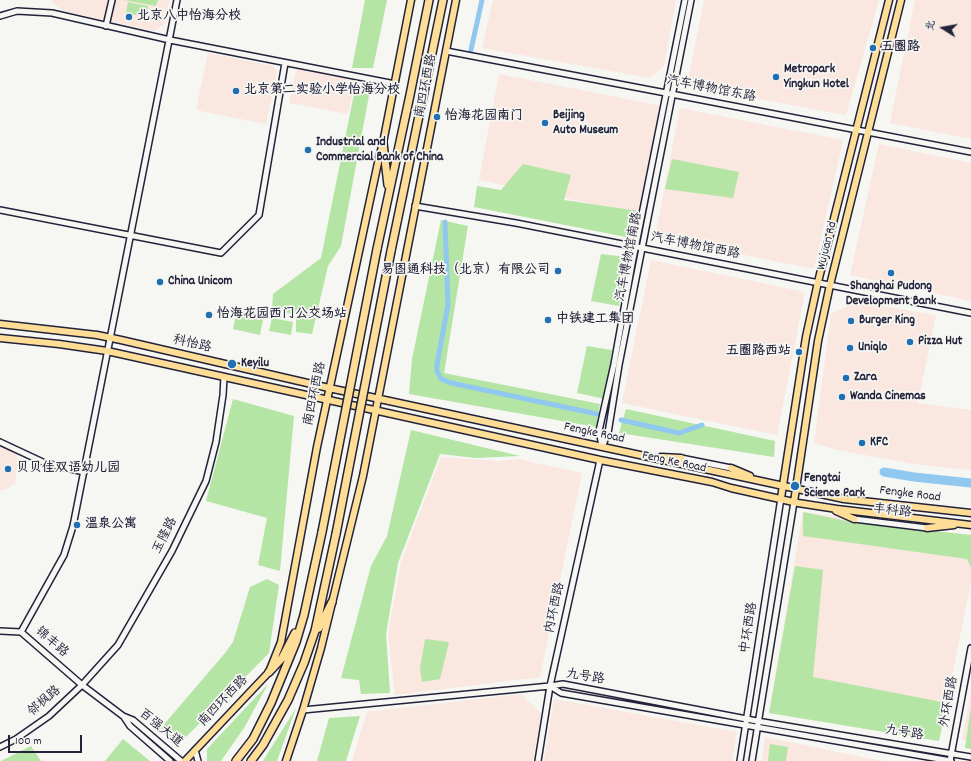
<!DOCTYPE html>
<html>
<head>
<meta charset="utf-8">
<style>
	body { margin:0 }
	#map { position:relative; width:971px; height:761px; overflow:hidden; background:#f6f6f2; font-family:Dekko,"LXGW WenKai TC",sans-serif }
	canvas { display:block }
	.north { position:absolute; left:923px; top:8px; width:40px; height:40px; -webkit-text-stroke:3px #f6f6f2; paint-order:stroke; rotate:281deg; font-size:11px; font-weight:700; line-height:16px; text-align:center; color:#22223b }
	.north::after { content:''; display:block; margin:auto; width:14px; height:18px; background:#22223b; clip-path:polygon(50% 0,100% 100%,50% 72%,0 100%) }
	.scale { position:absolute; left:8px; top:735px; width:74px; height:18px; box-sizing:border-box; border:2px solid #22223b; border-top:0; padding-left:5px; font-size:12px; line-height:14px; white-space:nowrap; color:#22223b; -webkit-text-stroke:3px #f6f6f2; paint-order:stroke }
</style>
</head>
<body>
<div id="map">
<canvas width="971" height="761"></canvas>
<div class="north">北</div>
<div class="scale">100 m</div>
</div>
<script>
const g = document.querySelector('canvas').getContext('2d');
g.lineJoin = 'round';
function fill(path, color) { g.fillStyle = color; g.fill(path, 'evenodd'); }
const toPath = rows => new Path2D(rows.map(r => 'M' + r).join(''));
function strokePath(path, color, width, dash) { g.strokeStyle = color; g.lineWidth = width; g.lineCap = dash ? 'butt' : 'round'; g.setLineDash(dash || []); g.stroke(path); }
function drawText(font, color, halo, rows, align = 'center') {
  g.font = font + ' Dekko,"LXGW WenKai TC",sans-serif'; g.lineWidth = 3.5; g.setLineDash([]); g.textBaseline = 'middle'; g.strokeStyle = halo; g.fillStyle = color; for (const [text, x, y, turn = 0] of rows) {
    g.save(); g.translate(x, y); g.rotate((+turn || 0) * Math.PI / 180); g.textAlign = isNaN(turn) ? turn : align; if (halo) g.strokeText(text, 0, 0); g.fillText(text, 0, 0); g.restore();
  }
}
const built = toPath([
	[53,0,170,0,165,24,154,31,63,11,52,2],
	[493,0,676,0,664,66,650,78,482,48],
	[704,0,879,0,846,115,687,86],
	[915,0,971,0,971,139,890,123],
	[208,53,273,66,277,72,266,124,196,110],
	[297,67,356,78,348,114,289,103],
	[499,74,662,106,640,214,479,180],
	[680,108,843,140,814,269,655,237],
	[879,144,971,163,971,301,850,275],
	[651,260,805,292,777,435,622,403],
	[856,302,936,315,918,403,971,410,971,470,913,464,838,450,814,443,831,314],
	[0,445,18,454,15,484,4,490,0,490],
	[441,457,499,461,518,459,582,473,540,677,395,695,388,634,401,562],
	[803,512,971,535,971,582,939,741,769,713],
	[971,692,971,742,962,740],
	[521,694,541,713,533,761,352,761,367,712],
	[554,699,737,732,732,761,544,761],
	[765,737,882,761,762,761]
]);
const green = toPath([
	[124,0,158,0,156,6],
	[365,0,387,0,373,68,352,68],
	[128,2,148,6,146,17,126,13],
	[356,84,370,90,341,246,328,266,312,334,296,332,296,315,272,309,273,294,321,258],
	[672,159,739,172,733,198,665,189],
	[523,164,571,175,564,200,638,211,636,231,626,237,474,207,477,186,501,190],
	[441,220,468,226,444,373,600,404,596,427,409,394,412,359],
	[601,254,626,257,619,306,591,301],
	[237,310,264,315,260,335,233,329],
	[272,318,293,322,291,335,269,331],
	[587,346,612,350,605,399,577,393],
	[233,399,294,416,280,571,258,565,267,518,206,501],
	[626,409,775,441,774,457,619,433],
	[411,430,520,456,476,458,440,454,398,563,386,634,390,693,361,694,359,680,341,678,371,566,387,536],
	[803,512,856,523,971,535,971,568,967,559,803,536],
	[795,566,823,570,813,677,947,703,939,741,769,713],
	[267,579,279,585,269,653,187,736,174,740,161,728,225,653,233,642,250,587],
	[425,639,449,642,440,679,422,682,420,669],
	[268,684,244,728,221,761,207,761,207,749],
	[971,707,971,749,965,748],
	[296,708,277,761,263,761],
	[360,716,346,761,317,761,329,718],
	[123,739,150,761,105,761],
	[770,744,788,747,786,761,768,761],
	[31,746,41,761,1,761]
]);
const canal = toPath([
	[471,50,482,0],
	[445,222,448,305,437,364,437,371,441,379,451,383,597,414],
	[621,420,679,433,702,425]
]);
const river = toPath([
	[884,472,914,477,971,483]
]);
const minor = toPath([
	[0,16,17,11,52,13,170,40,395,84],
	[106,26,112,0],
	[446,51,666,93,971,152],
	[415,206,516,223,971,313],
	[0,210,221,253,259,215,285,63],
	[0,442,45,463,84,472],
	[602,446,599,431,614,364,632,264,685,0],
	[602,447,608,433,619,365,691,0],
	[681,458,731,468],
	[854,519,927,528],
	[0,631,21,632,82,685,123,716,133,720,181,761],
	[21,632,64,555,73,526,177,0],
	[550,686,561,693,951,761],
	[303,710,550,686,563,684,757,721,971,757],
	[124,717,130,726,170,761],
	[0,747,16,739,49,716,82,685,118,645,172,551,206,481,216,442,223,395,224,377],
	[195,750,198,761],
	[538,761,550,686,600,460],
	[740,761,781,498],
	[752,761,794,502],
	[950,761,971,648]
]);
const major = toPath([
	[0,324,97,335,121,340,329,388,844,499,971,513],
	[0,338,59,344,107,351,600,460,712,482,731,488,798,503,837,509,971,525],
	[661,457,681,458],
	[731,468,750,476],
	[781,498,806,337,818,282,889,0],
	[794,502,818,341,830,285,901,0],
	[836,511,854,519],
	[927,528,954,525],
	[185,761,269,672,281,642,317,447,379,158,383,143,411,0],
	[286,761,303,710,321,648,363,476,456,0]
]);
const highway = toPath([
	[383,143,388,185],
	[377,249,410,95,429,0],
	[391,251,443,0],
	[319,628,332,602],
	[269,672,282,658,295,633],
	[236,761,253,739,271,703,296,642,304,615,322,532],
	[251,761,263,745,288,700,304,663,315,631,336,534]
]);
const highwayBridge = toPath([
	[322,532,377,249],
	[336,534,391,251]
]);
const markers = [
	[129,17,4,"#1f6fb2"],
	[873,48,4,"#1f6fb2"],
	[776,77,4,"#1f6fb2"],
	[236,91,4,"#1f6fb2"],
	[437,117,4,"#1f6fb2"],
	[545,123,4,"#1f6fb2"],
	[308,150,4,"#1f6fb2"],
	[558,271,4,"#1f6fb2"],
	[891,273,4,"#1f6fb2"],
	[160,282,4,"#1f6fb2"],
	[209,315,4,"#1f6fb2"],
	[548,320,4,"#1f6fb2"],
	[851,321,4,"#1f6fb2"],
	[910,342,4,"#1f6fb2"],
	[850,348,4,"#1f6fb2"],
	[799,352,4,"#1f6fb2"],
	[232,364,5,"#1f6fb2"],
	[846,378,4,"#1f6fb2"],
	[842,397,4,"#1f6fb2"],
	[862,443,4,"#1f6fb2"],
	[8,469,4,"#1f6fb2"],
	[795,486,5,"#1f6fb2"],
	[77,525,4,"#1f6fb2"]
];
const poiNames = [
	["北京八中怡海分校",137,17],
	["五圈路",881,48],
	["Metropark",784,70],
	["Yingkun Hotel",784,85],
	["北京第二实验小学怡海分校",244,91],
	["Beijing",553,116],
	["Auto Museum",553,131],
	["怡海花园南门",445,117],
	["Industrial and",316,143],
	["Commercial Bank of China",316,158],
	["易图通科技（北京）有限公司",550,271,"right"],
	["China Unicom",168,282],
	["Shanghai Pudong",891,287,"center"],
	["Development Bank",891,302,"center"],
	["怡海花园西门公交场站",217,315],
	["中铁建工集团",556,320],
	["Burger King",859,321],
	["Pizza Hut",918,342],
	["Uniqlo",858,348],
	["五圈路西站",791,352,"right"],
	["Keyilu",241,364],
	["Zara",854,378],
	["Wanda Cinemas",850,397],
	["KFC",870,443],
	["贝贝佳双语幼儿园",16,469],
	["Fengtai",804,479],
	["Science Park",804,494],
	["温泉公寓",85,525]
];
const streetNames = [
	["南四环西路",427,86,-79],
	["汽车博物馆东路",711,90,11],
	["Wujuan Rd",828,246,-76],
	["汽车博物馆西路",695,247,11],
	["汽车博物馆南路",630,257,-79],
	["科怡路",192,345,13],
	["南四环西路",316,394,-78],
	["Fengke Road",594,434,12],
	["Feng Ke Road",674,463,12],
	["Fengke Road",910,495,7],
	["丰科路",892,512,7],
	["玉隆路",166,536,-63],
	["内环西路",556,608,-78],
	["中环西路",750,628,-81],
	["锦丰路",51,643,41],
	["九号路",585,678,9],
	["邻枫路",45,702,-40],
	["南四环西路",224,702,-46],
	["外环西路",950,702,-80],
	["百强大道",160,729,39],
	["九号路",904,734,9]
];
fill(built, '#f9e7e0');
fill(green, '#b4e5a5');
strokePath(canal, '#90c8ef', 5);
strokePath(river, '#90c8ef', 9);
strokePath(minor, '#22223b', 8);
strokePath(major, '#22223b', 9);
strokePath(highway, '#22223b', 10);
strokePath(minor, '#f6f6f2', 5);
strokePath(major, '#fedd96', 6);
strokePath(highway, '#fedd96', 7);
strokePath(highwayBridge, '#22223b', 10, []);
strokePath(highwayBridge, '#fedd96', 7);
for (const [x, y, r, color] of markers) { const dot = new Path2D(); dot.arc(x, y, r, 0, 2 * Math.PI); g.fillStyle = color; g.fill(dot); strokePath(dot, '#f6f6f2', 1.5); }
drawText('bold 13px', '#22223b', '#f6f6f2', poiNames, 'left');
drawText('13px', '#22223b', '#f6f6f2', streetNames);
</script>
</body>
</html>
